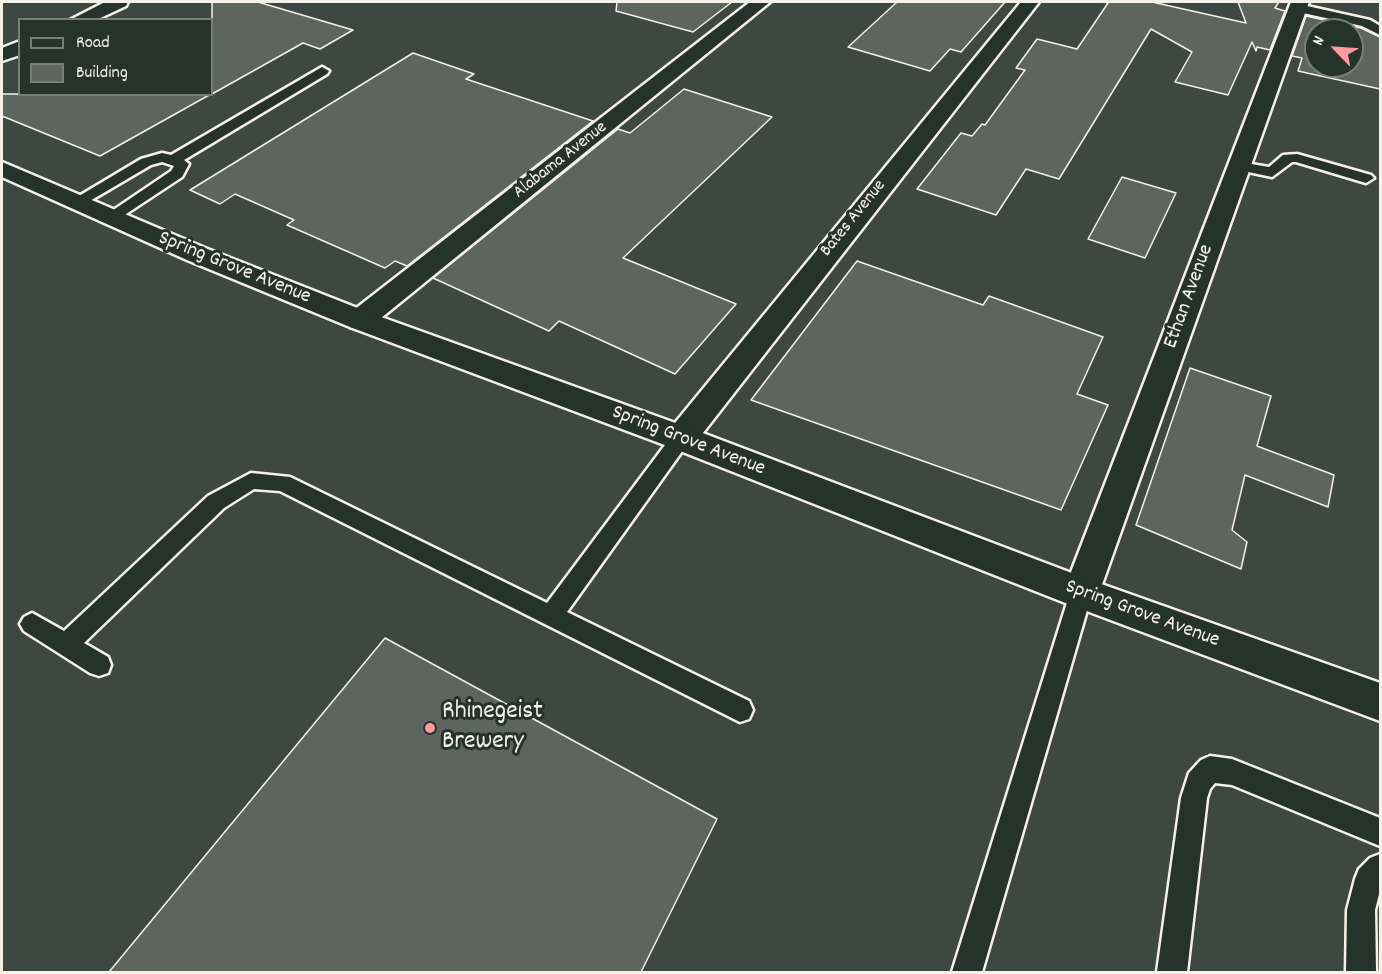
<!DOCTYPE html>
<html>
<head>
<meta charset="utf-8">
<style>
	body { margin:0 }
	#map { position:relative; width:1382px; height:974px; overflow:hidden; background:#2e3b34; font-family:Dekko,sans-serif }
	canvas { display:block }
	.frame { position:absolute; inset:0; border:3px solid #f4f1e8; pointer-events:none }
	.legend { position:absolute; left:18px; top:18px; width:195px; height:78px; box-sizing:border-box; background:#26332d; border:2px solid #787f78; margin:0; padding:8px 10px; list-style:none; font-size:18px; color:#f4f1e8 }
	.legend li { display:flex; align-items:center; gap:12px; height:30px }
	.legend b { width:30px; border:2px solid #787f78 }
	.north { position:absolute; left:1304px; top:18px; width:60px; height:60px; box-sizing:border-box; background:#26332d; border:2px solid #787f78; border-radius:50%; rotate:295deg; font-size:16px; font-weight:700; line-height:24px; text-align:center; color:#f4f1e8 }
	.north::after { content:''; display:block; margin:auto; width:21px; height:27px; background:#ff9aa2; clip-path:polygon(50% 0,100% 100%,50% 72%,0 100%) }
</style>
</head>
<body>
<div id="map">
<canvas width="1382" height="974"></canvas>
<div class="frame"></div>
<ul class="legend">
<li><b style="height:8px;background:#26332d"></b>Road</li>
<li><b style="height:16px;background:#5c655e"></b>Building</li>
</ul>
<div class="north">N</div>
</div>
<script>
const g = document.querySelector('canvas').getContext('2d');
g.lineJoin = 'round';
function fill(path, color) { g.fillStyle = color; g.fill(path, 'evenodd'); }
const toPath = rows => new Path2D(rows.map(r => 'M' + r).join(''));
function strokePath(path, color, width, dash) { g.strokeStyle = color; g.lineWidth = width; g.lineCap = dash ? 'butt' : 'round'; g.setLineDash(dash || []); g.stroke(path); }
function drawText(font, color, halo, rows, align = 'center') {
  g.font = font + ' Dekko,sans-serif'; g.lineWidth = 6; g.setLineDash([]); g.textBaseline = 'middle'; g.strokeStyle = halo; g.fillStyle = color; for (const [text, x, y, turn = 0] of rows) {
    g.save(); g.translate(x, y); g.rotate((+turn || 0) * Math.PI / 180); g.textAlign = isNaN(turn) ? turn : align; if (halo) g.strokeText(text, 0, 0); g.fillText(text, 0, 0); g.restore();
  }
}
const built = toPath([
	[2,2,1380,2,1380,972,2,972],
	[20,20,212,20,212,94,20,94],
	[1316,30,1352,30,1352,66,1316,66]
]);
const building = toPath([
	[212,2,258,2,353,30,320,49,303,43,212,94,212,2],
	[617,2,732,2,693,32,616,11,617,2],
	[897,2,1005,2,961,52,950,49,930,71,848,47,897,2],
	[1104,2,1152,2,1246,23,1238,2,1279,2,1275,8,1285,11,1270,50,1257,47,1256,51,1252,42,1228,95,1175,82,1192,52,1151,29,1059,179,1026,169,996,215,917,189,961,133,972,136,982,124,985,125,1025,70,1016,68,1037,39,1077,49,1108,3,1104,2],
	[1306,16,1361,28,1380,37,1380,89,1298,71,1302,58,1292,56,1306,16],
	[1316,30,1352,30,1352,66,1316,66,1316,30],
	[413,53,474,74,466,79,593,121,407,266,395,261,385,268,287,225,294,220,235,194,220,204,190,190,413,53],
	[684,89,772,117,623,258,736,304,675,374,559,321,549,331,433,278,618,129,630,133,684,89],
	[2,94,211,94,100,156,2,116,2,94],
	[1122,177,1176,193,1145,258,1088,239,1122,177],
	[857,261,983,305,989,296,1103,337,1077,394,1108,405,1061,510,751,400,857,261],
	[1190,368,1271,396,1257,446,1334,475,1328,507,1245,475,1232,530,1247,542,1241,569,1136,525,1190,368],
	[385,638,717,819,641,972,109,972,385,638]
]);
const lane = toPath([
	[1298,4,1370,20,1380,26,1380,35,1362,26,1294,11,1294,5,1298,4],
	[322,67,329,71,327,74,184,160,189,164,182,177,117,220,111,222,103,217,171,171,174,166,162,162,151,165,83,205,71,205,69,202,141,159,162,153,171,155,322,67],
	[1297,154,1371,175,1374,178,1366,183,1296,162,1292,162,1272,177,1234,169,1232,166,1239,162,1269,167,1283,155,1297,154],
	[681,430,688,433,691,438,688,443,567,612,749,701,753,710,749,719,740,722,280,491,254,489,224,508,84,643,108,657,111,665,108,673,99,676,90,673,24,631,20,624,24,617,32,613,64,631,208,496,251,473,290,477,547,603,674,433,681,430],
	[1081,583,1089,586,1092,593,982,972,952,972,1070,593,1073,586,1081,583],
	[1210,756,1232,759,1380,818,1380,846,1232,785,1215,783,1210,789,1207,798,1187,972,1157,972,1181,798,1189,773,1201,760,1210,756],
	[1380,854,1380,890,1375,910,1376,972,1346,972,1347,910,1355,879,1359,869,1370,858,1380,854]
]);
const street = toPath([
	[750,2,770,2,370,327,360,330,350,327,346,320,350,313,750,2],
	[1021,2,1039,2,692,447,681,450,670,447,665,438,670,429,1021,2],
	[1291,2,1309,2,1099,593,1094,604,1081,609,1068,604,1063,593,1291,2]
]);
const secondary = toPath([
	[105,2,128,2,126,6,96,20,70,20,105,2],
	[20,41,20,55,2,61,2,48,20,41],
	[2,162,205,248,370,313,692,429,1090,580,1380,683,1380,721,1068,604,670,447,350,327,187,260,2,177,2,162]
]);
const markers = [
	[430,728,6,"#ff9aa2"]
];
const farStreetnames = [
	["Alabama Avenue",561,161,-38],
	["Bates Avenue",854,219,-51]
];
const streetNames = [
	["Spring Grove Avenue",234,269,22],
	["Ethan Avenue",1190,297,-70],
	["Spring Grove Avenue",688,442,21],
	["Spring Grove Avenue",1142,615,20]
];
const nearPoinames = [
	["Rhinegeist",442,713],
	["Brewery",442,743]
];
fill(built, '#3c4841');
fill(building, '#5c655e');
strokePath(building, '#f4f1e8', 1.5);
strokePath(lane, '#f4f1e8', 5);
strokePath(street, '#f4f1e8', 5);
strokePath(secondary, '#f4f1e8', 5);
fill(lane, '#26332d');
fill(street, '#26332d');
fill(secondary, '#26332d');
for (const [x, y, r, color] of markers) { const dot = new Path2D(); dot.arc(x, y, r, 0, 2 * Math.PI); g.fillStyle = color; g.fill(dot); strokePath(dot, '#26332d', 2); }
drawText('18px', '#f4f1e8', '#26332d', farStreetnames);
drawText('21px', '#f4f1e8', '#26332d', streetNames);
drawText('26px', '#f4f1e8', '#26332d', nearPoinames, 'left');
</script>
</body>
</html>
